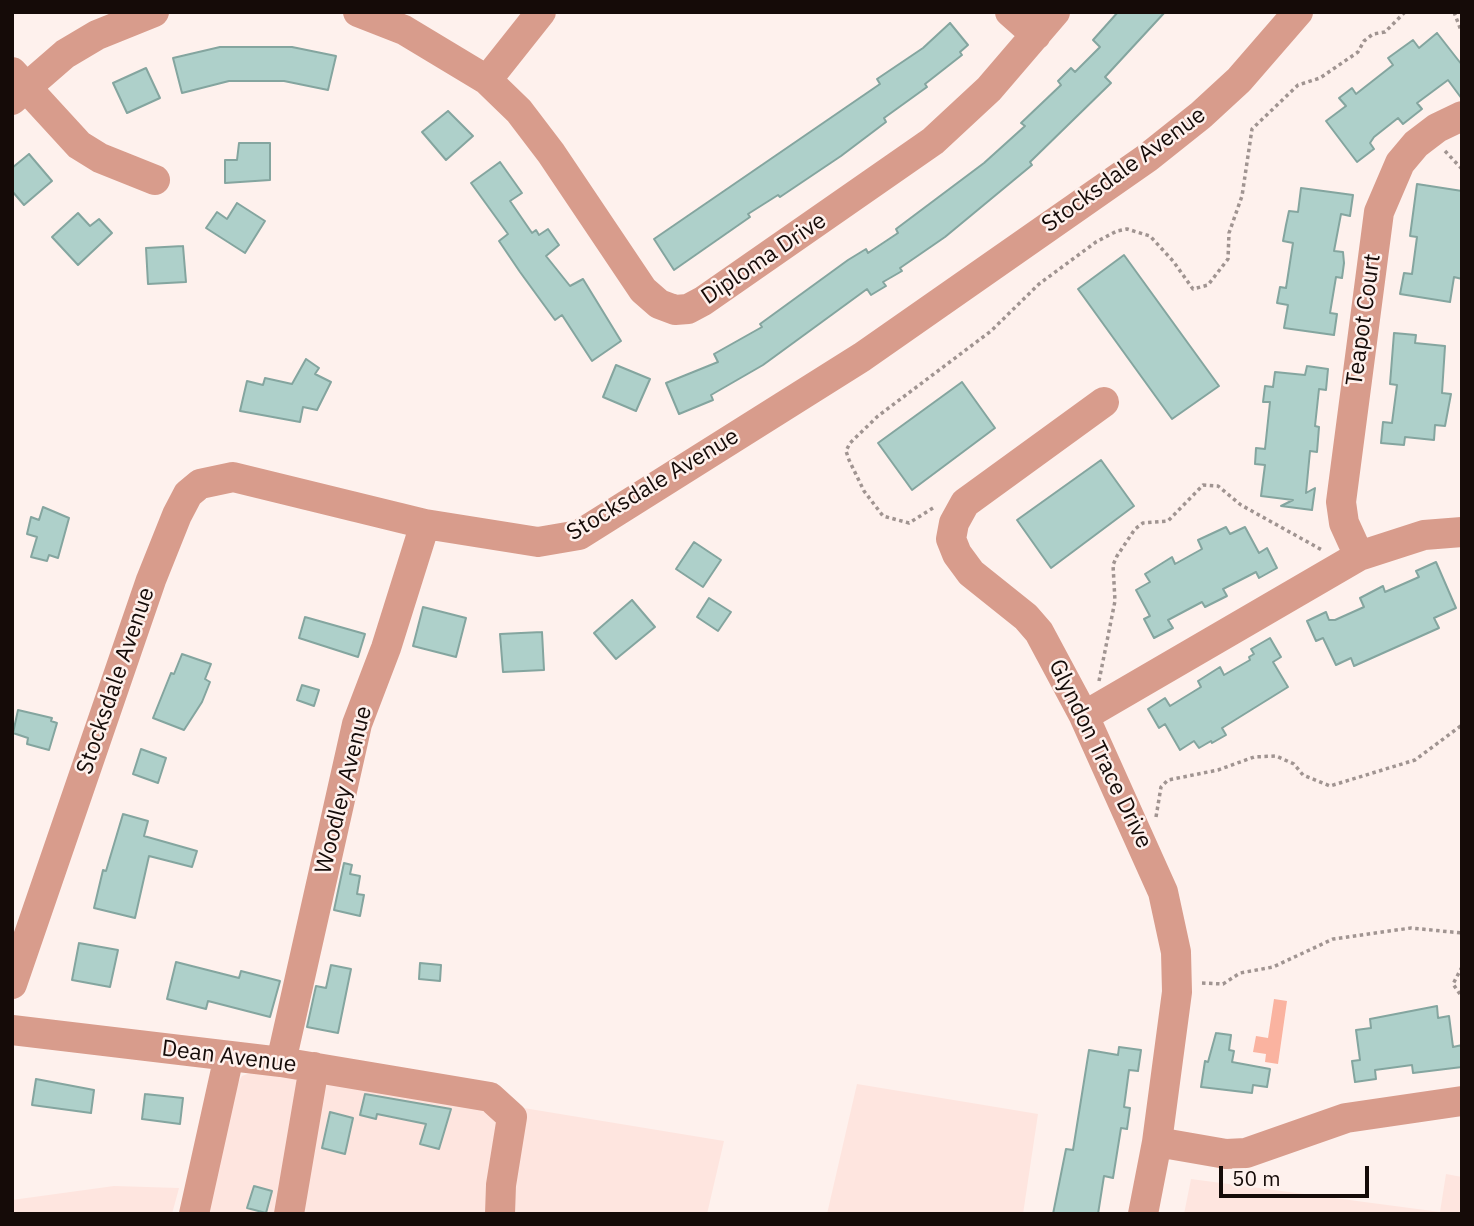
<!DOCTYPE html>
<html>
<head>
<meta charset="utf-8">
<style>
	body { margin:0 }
	#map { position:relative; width:1474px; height:1226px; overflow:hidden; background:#fef1ed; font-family:"IBM Plex Sans",sans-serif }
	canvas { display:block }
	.frame { position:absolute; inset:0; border:14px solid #150b08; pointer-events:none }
	.scale { position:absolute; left:1219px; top:1166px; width:150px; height:32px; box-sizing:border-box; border:4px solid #150b08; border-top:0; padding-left:9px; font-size:21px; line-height:24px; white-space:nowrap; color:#150b08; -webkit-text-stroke:5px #fef1ed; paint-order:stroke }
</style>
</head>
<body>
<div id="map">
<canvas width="1474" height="1226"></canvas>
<div class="frame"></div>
<div class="scale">50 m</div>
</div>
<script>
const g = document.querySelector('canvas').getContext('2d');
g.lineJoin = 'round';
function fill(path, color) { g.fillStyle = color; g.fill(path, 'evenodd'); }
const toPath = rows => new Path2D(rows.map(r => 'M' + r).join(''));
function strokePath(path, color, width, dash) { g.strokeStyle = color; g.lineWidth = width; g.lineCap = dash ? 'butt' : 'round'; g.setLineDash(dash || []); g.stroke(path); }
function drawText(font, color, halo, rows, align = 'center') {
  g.font = font + ' "IBM Plex Sans",sans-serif'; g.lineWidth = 5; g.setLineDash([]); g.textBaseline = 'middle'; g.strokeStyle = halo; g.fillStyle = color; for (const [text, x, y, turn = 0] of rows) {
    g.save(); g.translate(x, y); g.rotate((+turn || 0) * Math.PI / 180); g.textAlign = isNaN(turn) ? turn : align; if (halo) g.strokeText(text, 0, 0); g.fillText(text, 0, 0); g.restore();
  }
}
const built = toPath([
	[258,1070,299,1071,724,1141,707,1214,200,1214,226,1103,242,1076],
	[857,1084,1038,1114,1023,1214,827,1214],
	[1446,1174,1462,1177,1462,1214,1184,1214,1191,1179,1440,1212],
	[114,1186,179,1188,172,1214,12,1214,12,1200]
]);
const water = toPath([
	[1274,999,1287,1001,1278,1064,1265,1062,1266,1054,1253,1052,1256,1036,1268,1038]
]);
const building = toPath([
	[1118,12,1165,12,1105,77,1111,83,1030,162,1032,165,945,237,900,268,902,271,883,282,886,286,871,295,867,289,763,365,711,395,713,400,679,414,666,383,718,362,714,354,762,327,760,324,848,260,866,249,868,253,898,233,896,229,984,163,1025,126,1021,123,1061,85,1058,81,1071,68,1075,72,1100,47,1093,40,1118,12],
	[950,23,968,45,960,52,962,55,925,84,927,87,884,118,886,122,841,156,780,197,778,195,748,214,750,217,674,270,654,239,880,84,877,79,923,48,950,23],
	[1437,33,1462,65,1462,99,1448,80,1417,103,1422,109,1403,124,1398,118,1374,137,1370,143,1374,149,1357,162,1326,121,1346,106,1339,98,1352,88,1356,94,1393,65,1388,58,1413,40,1419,48,1437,33],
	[220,47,292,47,336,56,328,90,284,81,229,81,182,93,173,58,220,47],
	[146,68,160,98,127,113,113,83,146,68],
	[448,111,473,136,446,160,422,132,448,111],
	[239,143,270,143,270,180,225,183,225,160,237,160,239,143],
	[29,154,52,181,24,205,12,191,12,168,29,154],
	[500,162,522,193,510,201,532,233,536,230,539,235,548,229,559,245,546,256,570,286,583,279,621,341,592,361,562,315,555,320,520,272,499,241,508,234,471,183,500,162],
	[1417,184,1462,191,1462,279,1454,277,1450,302,1400,294,1404,273,1412,274,1417,237,1410,236,1417,184],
	[1301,188,1353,195,1350,216,1341,214,1334,251,1343,252,1344,263,1342,278,1336,277,1330,313,1337,314,1334,335,1284,328,1288,305,1277,303,1280,287,1286,288,1293,243,1283,241,1286,225,1289,211,1298,212,1301,188],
	[237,203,265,221,245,253,206,228,217,212,227,219,237,203],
	[78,213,90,226,99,219,112,233,78,265,52,237,78,213],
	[183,246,186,282,148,284,146,248,183,246],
	[1124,255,1219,386,1172,419,1078,289,1124,255],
	[1394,333,1416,335,1415,343,1445,346,1442,393,1451,394,1445,426,1435,425,1434,440,1405,437,1404,445,1381,443,1383,422,1392,423,1397,385,1390,384,1394,333],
	[306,359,319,368,315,374,331,382,317,410,303,407,300,422,240,411,247,381,263,385,265,378,292,384,306,359],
	[616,365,650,379,636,411,603,397,616,365],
	[1307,366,1328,369,1326,390,1319,389,1315,426,1319,427,1317,452,1310,451,1306,493,1315,488,1312,510,1281,506,1293,500,1261,496,1265,465,1255,464,1256,448,1265,449,1270,402,1263,402,1265,386,1273,387,1275,372,1305,375,1307,366],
	[962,382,995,428,912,490,878,443,962,382],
	[1101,460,1134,506,1051,568,1017,520,1101,460],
	[43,507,69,518,58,558,49,555,47,561,31,557,37,537,27,534,31,517,39,520,43,507],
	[1226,527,1230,534,1245,527,1259,553,1267,548,1277,568,1259,578,1256,572,1223,589,1227,596,1205,607,1202,602,1168,620,1173,628,1154,638,1144,619,1150,616,1136,590,1150,582,1145,574,1172,557,1175,564,1202,549,1198,540,1226,527],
	[694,542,721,560,703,587,676,569,694,542],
	[1436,562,1456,608,1434,618,1439,628,1354,666,1351,658,1336,665,1323,638,1316,641,1307,621,1326,612,1329,620,1335,620,1364,607,1360,598,1383,586,1385,592,1419,577,1416,571,1436,562],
	[709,598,731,612,718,631,697,617,709,598],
	[632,600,655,627,616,659,594,633,632,600],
	[423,607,466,618,456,657,413,646,423,607],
	[305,617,365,634,358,657,299,638,305,617],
	[542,632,544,670,503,672,500,634,542,632],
	[1270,638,1281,657,1273,662,1288,687,1222,728,1226,735,1212,743,1211,741,1199,748,1194,741,1180,750,1165,724,1159,728,1148,709,1165,698,1170,706,1201,687,1198,681,1220,667,1224,675,1250,660,1249,657,1254,654,1251,649,1270,638],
	[182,654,211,664,205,679,210,682,202,702,184,730,153,718,171,673,174,674,182,654],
	[302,685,319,690,314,706,297,700,302,685],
	[18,710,52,718,51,721,57,723,49,750,27,744,28,738,13,733,18,710],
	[141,749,166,758,158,783,133,774,141,749],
	[123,814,148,821,144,836,197,851,192,867,149,856,135,918,94,908,103,870,106,871,123,814],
	[344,863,352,865,350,874,360,876,357,894,364,895,360,916,334,910,344,863],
	[79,943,118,950,110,987,72,980,79,943],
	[176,962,239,978,241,971,280,981,270,1017,208,1001,206,1009,167,999,176,962],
	[420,963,441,965,440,981,419,979,420,963],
	[331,965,351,969,338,1033,307,1027,316,986,326,988,331,965],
	[1437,1006,1438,1018,1449,1016,1453,1047,1462,1045,1462,1067,1413,1073,1412,1065,1375,1070,1376,1079,1355,1082,1352,1061,1360,1060,1356,1030,1371,1028,1370,1019,1437,1006],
	[1216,1033,1231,1035,1229,1050,1234,1051,1232,1062,1270,1069,1267,1087,1253,1085,1252,1093,1201,1087,1205,1061,1208,1062,1216,1033],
	[1119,1047,1141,1050,1138,1071,1129,1070,1124,1107,1130,1108,1127,1129,1121,1128,1113,1178,1104,1176,1098,1214,1053,1214,1066,1149,1073,1150,1089,1050,1118,1055,1119,1047],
	[36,1079,94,1090,91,1113,32,1105,36,1079],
	[145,1094,183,1098,180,1124,142,1119,145,1094],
	[365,1094,451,1109,439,1149,420,1144,426,1124,377,1114,376,1119,360,1115,365,1094],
	[330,1112,353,1118,345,1154,322,1148,330,1112],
	[254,1186,272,1191,266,1213,247,1208,254,1186]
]);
const path = toPath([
	[1454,12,1462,33],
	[1445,151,1462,169],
	[933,508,909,523,883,516,864,491,849,460,846,451,850,443,878,416,991,331,1039,284,1096,242,1117,231,1127,229,1150,236,1173,261,1193,289,1208,285,1228,259,1229,233,1242,196,1252,129,1298,85,1320,78,1358,52,1364,41,1373,34,1385,32,1405,12],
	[1099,681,1115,601,1113,565,1117,556,1135,529,1143,523,1168,521,1203,485,1218,486,1241,505,1322,550],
	[1156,817,1161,787,1168,780,1218,770,1254,757,1276,756,1294,764,1303,775,1330,786,1415,760,1462,725],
	[1462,967,1453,984,1462,997],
	[1202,983,1223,984,1240,973,1273,967,1333,939,1411,928,1462,933]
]);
const minor = toPath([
	[358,12,404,30,487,80,519,111,551,153,643,290,659,304,675,310,688,309,703,301,933,141,989,89,1055,12],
	[1010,12,1036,35],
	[12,72,79,145,100,158,155,180],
	[487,80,541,12],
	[12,100,65,54,97,35,154,12],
	[1104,402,965,503,954,523,951,539,957,554,971,573,1026,617,1039,632,1084,716,1163,892,1176,952,1177,992,1157,1142,1143,1214],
	[1359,556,1344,523,1341,502,1379,212,1400,163,1416,144,1437,128,1462,116],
	[1084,716,1359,556,1424,535,1462,532],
	[12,984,151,580,177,515,188,494,200,484,233,477,425,524,538,542,579,535,862,357,1147,158,1201,115,1239,80,1298,12],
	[12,1030,281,1062,490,1097,512,1117,501,1185,500,1214],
	[281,1062,357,724,386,648,425,524],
	[1157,1142,1226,1154,1246,1153,1346,1118,1462,1101],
	[194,1214,229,1056],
	[289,1214,314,1067]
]);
const streetNames = [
	["Stocksdale Avenue",1124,170,-36],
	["Diploma Drive",764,259,-34],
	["Teapot Court",1364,320,-82],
	["Stocksdale Avenue",653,485,-31],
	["Stocksdale Avenue",116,681,-71],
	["Glyndon Trace Drive",1100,754,64],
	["Woodley Avenue",344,790,-76],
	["Dean Avenue",229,1057,7]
];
fill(built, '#fee5df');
fill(water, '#fab3a0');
fill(building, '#aed0ca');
strokePath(building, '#84a59f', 2);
strokePath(path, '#a09491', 3.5, [3.5, 3.5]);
strokePath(minor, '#d89c8c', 30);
drawText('23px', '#150b08', '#fef1ed', streetNames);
</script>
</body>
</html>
